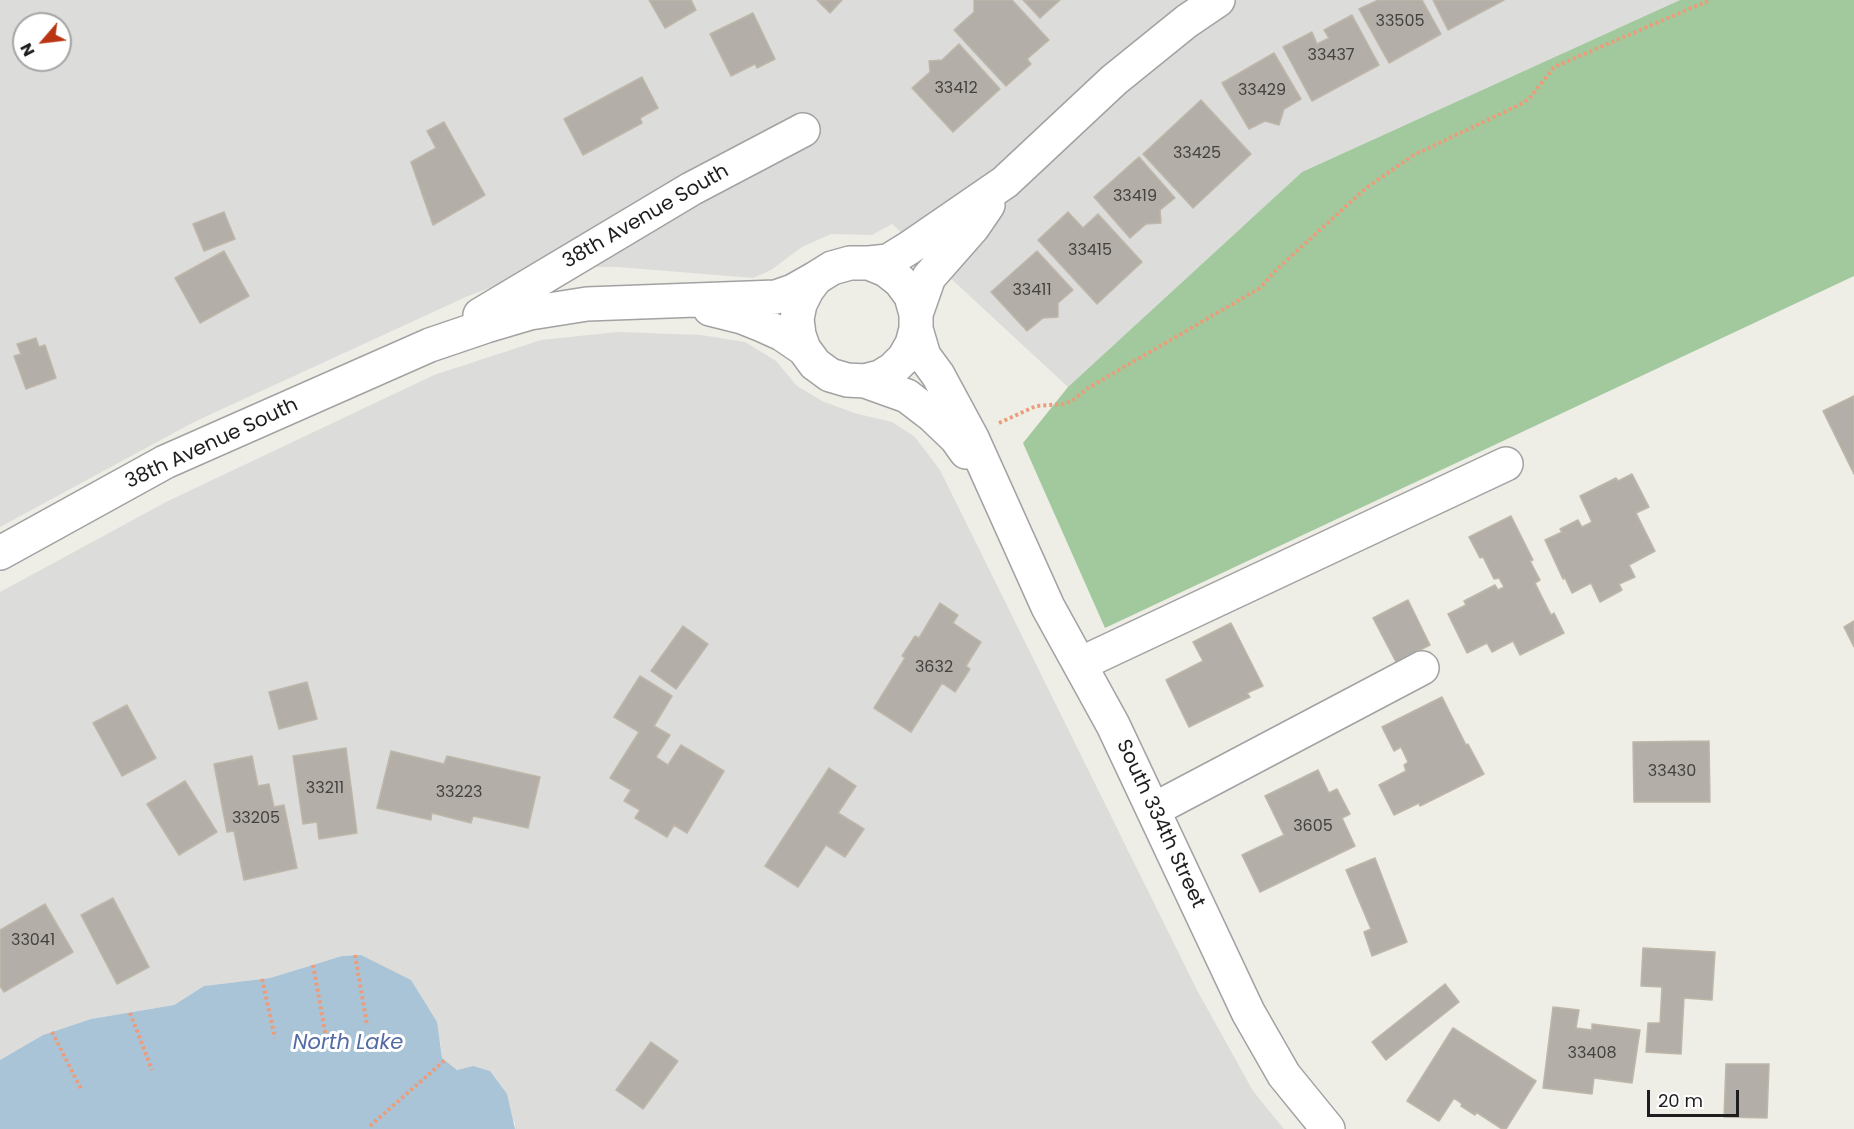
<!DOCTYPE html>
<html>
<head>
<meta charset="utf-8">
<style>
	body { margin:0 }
	#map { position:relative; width:1854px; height:1129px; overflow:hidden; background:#eeede6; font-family:Poppins,sans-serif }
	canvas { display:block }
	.north { position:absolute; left:12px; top:12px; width:60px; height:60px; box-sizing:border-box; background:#fff; border:2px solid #a5a5a5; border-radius:50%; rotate:242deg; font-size:16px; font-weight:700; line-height:24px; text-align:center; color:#1e1e1e }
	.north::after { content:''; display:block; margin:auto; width:21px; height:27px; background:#b93514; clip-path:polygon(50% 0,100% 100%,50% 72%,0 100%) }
	.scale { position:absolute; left:1647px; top:1090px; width:92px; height:27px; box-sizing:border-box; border:3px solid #1e1e1e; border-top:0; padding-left:8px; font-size:18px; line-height:21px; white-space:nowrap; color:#1e1e1e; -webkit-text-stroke:4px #fff; paint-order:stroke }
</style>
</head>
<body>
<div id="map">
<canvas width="1854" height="1129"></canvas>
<div class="north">N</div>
<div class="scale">20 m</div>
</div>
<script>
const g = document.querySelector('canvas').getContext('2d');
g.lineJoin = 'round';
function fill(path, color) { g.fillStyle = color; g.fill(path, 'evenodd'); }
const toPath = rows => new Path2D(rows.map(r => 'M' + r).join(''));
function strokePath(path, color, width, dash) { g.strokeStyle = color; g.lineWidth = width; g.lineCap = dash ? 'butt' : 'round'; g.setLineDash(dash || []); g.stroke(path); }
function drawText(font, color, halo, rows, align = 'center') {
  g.font = font + ' Poppins,sans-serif'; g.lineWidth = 6; g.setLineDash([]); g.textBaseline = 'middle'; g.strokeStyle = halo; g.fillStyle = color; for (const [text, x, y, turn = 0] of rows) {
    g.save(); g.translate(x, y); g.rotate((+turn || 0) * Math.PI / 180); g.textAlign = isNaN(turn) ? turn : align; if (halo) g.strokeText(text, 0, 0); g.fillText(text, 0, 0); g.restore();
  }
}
const residential = toPath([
	[0,0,1680,0,1302,172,1068,387,892,224,872,235,831,234,802,247,771,270,753,278,618,267,582,267,518,277,468,296,194,422,0,527],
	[24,24,60,24,60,60,24,60],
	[618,332,701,335,745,342,776,361,797,386,822,401,854,413,892,422,915,437,940,470,1197,990,1253,1091,1284,1129,515,1129,515,1123,473,1066,457,1070,442,1058,440,1041,361,955,342,956,270,978,204,986,174,1005,91,1019,43,1035,0,1060,0,592,168,501,434,375,541,340]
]);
const forest = toPath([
	[1680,0,1854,0,1854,276,1105,628,1023,443,1068,387,1302,172]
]);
const water = toPath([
	[361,955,411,980,437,1022,442,1058,457,1070,473,1066,490,1071,507,1094,515,1129,0,1129,0,1060,43,1035,91,1019,174,1005,204,986,270,978,342,956]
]);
const building = toPath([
	[649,0,691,0,696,10,665,28,649,0],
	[817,0,842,0,830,13,817,0],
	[974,0,1012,0,1049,40,1027,59,1031,64,1006,86,954,30,974,12,974,0],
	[1023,0,1060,0,1040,18,1023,0],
	[1378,0,1422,0,1441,34,1389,63,1359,9,1378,0],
	[1433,0,1504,0,1448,30,1433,0],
	[753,13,775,59,757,68,755,64,731,76,710,34,753,13],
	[1352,15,1379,65,1312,101,1283,47,1312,32,1317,44,1329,38,1324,30,1352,15],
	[959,44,1000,89,953,132,912,88,930,72,929,61,942,60,959,44],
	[1274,53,1301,99,1284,109,1279,125,1265,121,1249,129,1222,83,1274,53],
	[642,77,658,108,640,118,642,123,583,155,564,119,642,77],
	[1201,100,1251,154,1193,208,1143,154,1201,100],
	[444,122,485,195,433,225,411,162,436,148,427,131,444,122],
	[1139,157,1175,198,1160,210,1161,223,1146,224,1130,238,1094,197,1139,157],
	[224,212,235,239,204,251,193,224,224,212],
	[1068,212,1083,228,1098,214,1142,262,1097,304,1038,240,1068,212],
	[224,251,249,296,200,323,175,278,224,251],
	[1037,251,1073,290,1058,303,1058,317,1043,318,1027,331,991,292,1037,251],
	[36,338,39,347,45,345,56,378,26,389,14,356,21,354,17,344,36,338],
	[1854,396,1854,474,1823,411,1854,396],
	[1632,474,1649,507,1636,513,1655,551,1629,565,1635,577,1619,584,1622,590,1600,602,1591,583,1572,593,1565,578,1563,579,1545,540,1562,532,1560,529,1578,520,1582,527,1592,522,1580,496,1616,478,1618,481,1632,474],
	[1511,516,1533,560,1530,561,1540,580,1535,583,1551,615,1554,613,1564,633,1520,655,1513,641,1492,652,1487,643,1467,653,1448,614,1466,605,1464,601,1495,585,1498,590,1504,587,1499,578,1494,579,1483,557,1480,558,1469,537,1511,516],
	[1408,600,1430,645,1396,662,1373,618,1408,600],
	[940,603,958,615,953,623,981,642,966,666,970,669,955,692,942,683,911,732,874,708,905,658,902,656,915,636,919,638,940,603],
	[1854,621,1854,647,1844,627,1854,621],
	[1231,623,1263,686,1247,693,1250,697,1189,727,1166,680,1203,661,1193,642,1231,623],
	[683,626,708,644,676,689,651,671,683,626],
	[640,676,672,696,654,726,670,735,656,757,668,765,681,745,724,771,687,833,674,825,667,837,635,818,640,810,624,801,631,790,610,778,639,732,614,717,640,676],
	[307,682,317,719,279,729,269,692,307,682],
	[1442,697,1466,745,1468,744,1484,774,1420,806,1419,803,1394,815,1379,785,1406,771,1404,765,1408,762,1401,747,1394,751,1382,727,1442,697],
	[127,705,156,758,122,776,93,723,127,705],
	[1709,741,1710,802,1634,802,1633,742,1709,741],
	[346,748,357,833,319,839,317,822,303,824,293,756,346,748],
	[391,751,444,764,447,756,540,777,528,828,473,816,471,823,432,813,431,820,377,808,391,751],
	[252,756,258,786,269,784,274,807,284,805,297,868,244,880,234,831,227,832,214,764,252,756],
	[829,768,856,786,838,813,864,829,845,857,826,845,798,887,765,866,829,768],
	[1318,770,1329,793,1337,789,1350,814,1342,818,1355,846,1260,892,1242,855,1284,835,1265,796,1318,770],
	[185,781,217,832,179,855,147,804,185,781],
	[1375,858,1407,942,1372,956,1364,932,1371,929,1346,870,1375,858],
	[113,898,149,967,117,984,81,915,113,898],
	[45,904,73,952,4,992,0,986,0,930,45,904],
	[1643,948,1715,952,1712,1000,1684,998,1681,1054,1646,1052,1648,1023,1660,1023,1662,987,1641,986,1643,948],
	[1445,984,1459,1002,1386,1060,1372,1042,1445,984],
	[1553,1007,1579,1010,1576,1028,1592,1030,1592,1024,1640,1030,1632,1083,1594,1078,1592,1094,1543,1088,1553,1007],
	[1453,1028,1536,1081,1506,1129,1502,1129,1476,1112,1475,1115,1461,1106,1462,1104,1454,1098,1439,1121,1407,1101,1453,1028],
	[651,1042,678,1061,643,1109,616,1090,651,1042],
	[1726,1064,1769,1064,1767,1118,1724,1117,1726,1064]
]);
const path = toPath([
	[999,423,1036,406,1063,404,1072,401,1088,388,1260,288,1276,270,1366,188,1414,155,1517,106,1529,99,1554,67,1710,0],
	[355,955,367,1025],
	[313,965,326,1037],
	[262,979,275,1038],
	[130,1013,152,1070],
	[52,1032,81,1089],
	[370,1126,445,1060]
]);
const minor = toPath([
	[869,263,888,261,909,248,1005,182,1114,80,1187,21,1218,0],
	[710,309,742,317,762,325,782,334,804,349],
	[916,314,929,277,973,227,988,205],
	[480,315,691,189,803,130],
	[916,329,924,356,938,375,972,438,1048,607,1113,725,1248,1012,1284,1075,1328,1129],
	[865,381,880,377,893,369,904,358,912,344,916,329,916,314,911,296,900,281,886,270,869,263,850,263,832,268,816,278,807,290,800,304,797,319,799,335,804,349,815,364,830,375,847,380,865,381,907,396,933,416,956,438,966,452],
	[0,553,165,462,430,345,486,326,530,313,587,304,776,297,793,291,816,278],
	[1080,664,1506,464],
	[1153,810,1422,668]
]);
const numberNames = [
	["33505",1400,22],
	["33437",1331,56],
	["33412",956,89],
	["33429",1262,91],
	["33425",1197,154],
	["33419",1135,197],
	["33415",1090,251],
	["33411",1032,291],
	["3632",934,668],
	["33430",1672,772],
	["33211",325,789],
	["33223",459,793],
	["33205",256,819],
	["3605",1313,827],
	["33041",33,941],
	["33408",1592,1054]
];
const streetNames = [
	["38th Avenue South",646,217,-30],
	["38th Avenue South",212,444,-25],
	["South 334th Street",1160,824,65]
];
const waterNames = [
	["North Lake",348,1044]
];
fill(residential, '#dcdcdb');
fill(forest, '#a2c99e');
fill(water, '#aac4d7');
fill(building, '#b3afa8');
strokePath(building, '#beb7a9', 1.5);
strokePath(minor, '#a2a2a2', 36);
strokePath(path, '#ec9c79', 4, [3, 3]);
strokePath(minor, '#fff', 33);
drawText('16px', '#434240', null, numberNames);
drawText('20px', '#1e1e1e', '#fff', streetNames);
drawText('italic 21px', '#546ca4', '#fff', waterNames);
</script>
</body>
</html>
